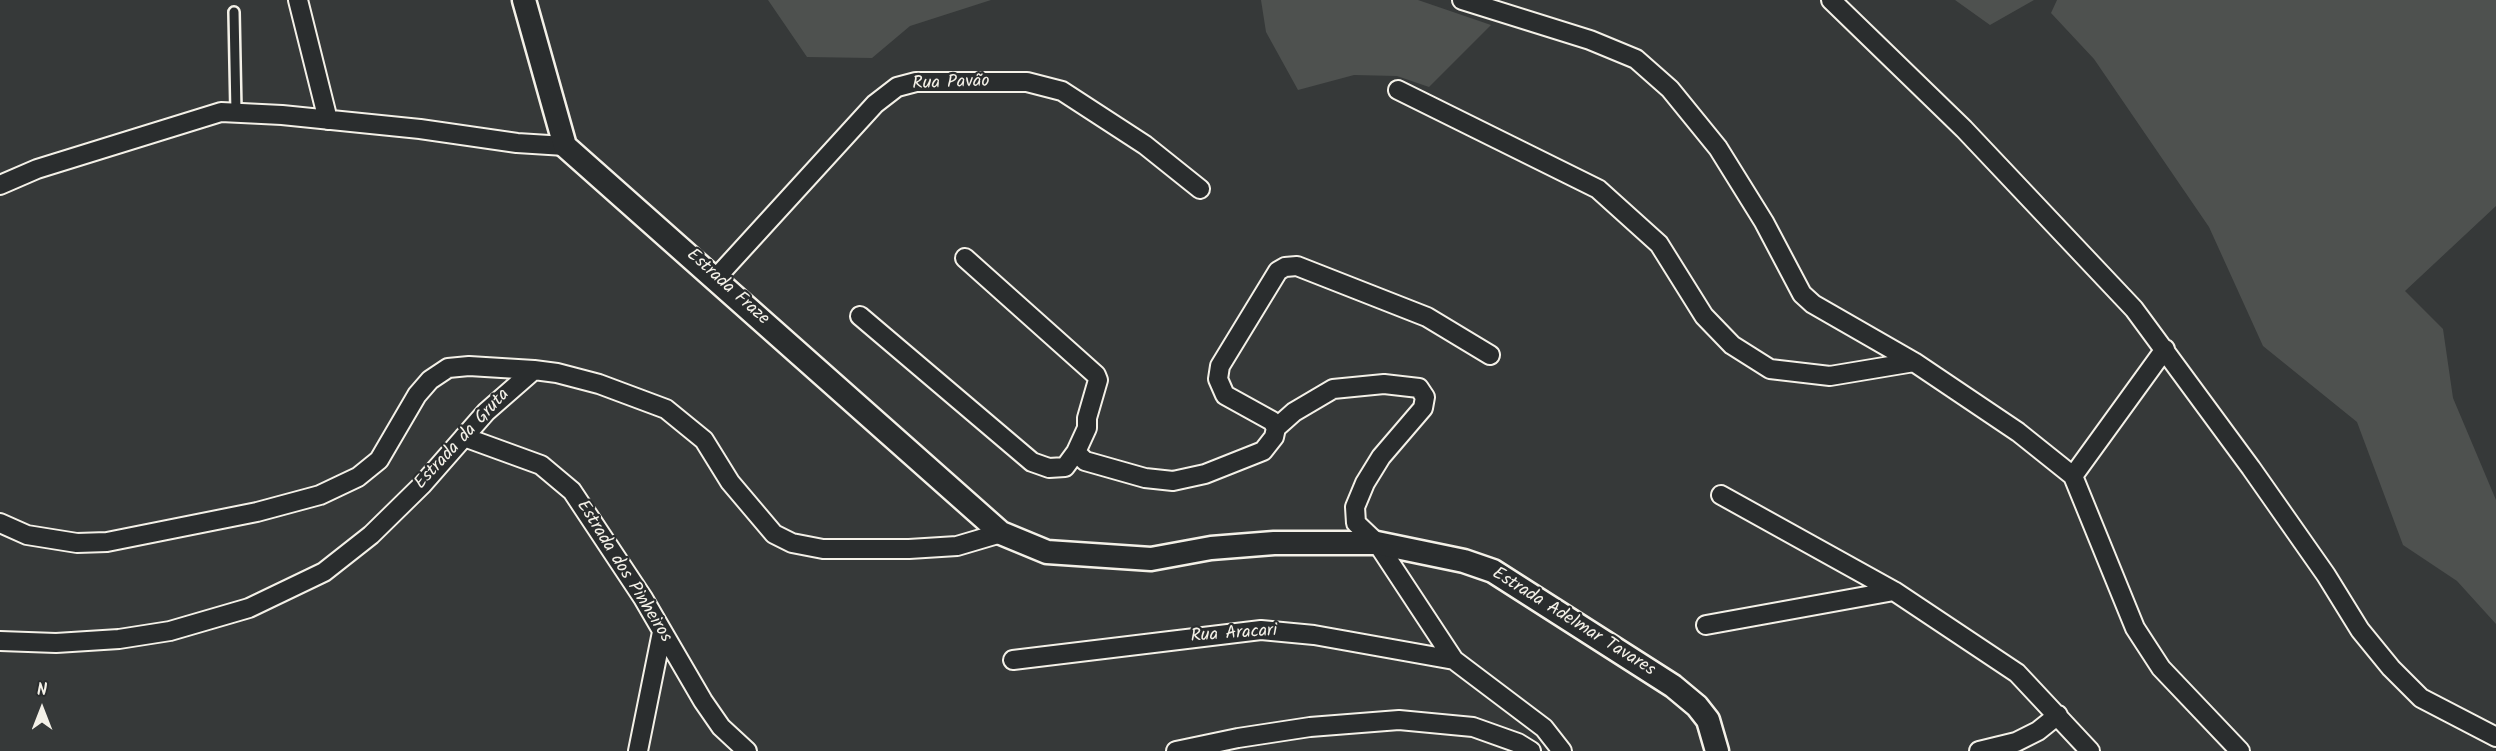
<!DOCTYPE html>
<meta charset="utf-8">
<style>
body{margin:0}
#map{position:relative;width:2496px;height:751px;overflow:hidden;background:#363939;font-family:Kalam,sans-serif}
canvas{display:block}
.north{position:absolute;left:12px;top:679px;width:60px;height:60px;-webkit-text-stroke:4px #2a2d2e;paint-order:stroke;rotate:0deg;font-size:16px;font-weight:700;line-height:24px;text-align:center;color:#f4f1e8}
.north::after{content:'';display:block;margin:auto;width:21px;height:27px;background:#f4f1e8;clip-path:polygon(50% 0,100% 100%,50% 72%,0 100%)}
</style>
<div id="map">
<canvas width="2496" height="751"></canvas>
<div class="north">N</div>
</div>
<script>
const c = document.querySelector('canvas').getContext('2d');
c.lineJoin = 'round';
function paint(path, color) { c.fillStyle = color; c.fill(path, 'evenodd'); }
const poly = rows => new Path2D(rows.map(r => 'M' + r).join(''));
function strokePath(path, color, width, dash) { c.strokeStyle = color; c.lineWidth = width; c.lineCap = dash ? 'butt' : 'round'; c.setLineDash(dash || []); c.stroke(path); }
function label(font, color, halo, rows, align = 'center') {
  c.font = font + ' Kalam,sans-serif'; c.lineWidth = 4.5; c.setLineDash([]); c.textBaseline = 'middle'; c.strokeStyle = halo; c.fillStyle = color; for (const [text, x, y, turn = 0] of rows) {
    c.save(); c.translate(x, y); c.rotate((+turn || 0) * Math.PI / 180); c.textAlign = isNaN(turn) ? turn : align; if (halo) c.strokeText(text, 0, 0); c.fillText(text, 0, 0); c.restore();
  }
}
const green = poly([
 [768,0,991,0,910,26,872,58,807,57],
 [1261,0,1418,0,1491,25,1429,87,1397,76,1354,75,1298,90,1266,32],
 [1955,0,2034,0,1990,25],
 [2057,0,2496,0,2496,206,2405,291,2443,329,2453,398,2496,500,2496,624,2457,581,2403,545,2357,422,2263,346,2209,227,2094,59,2051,13]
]);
const service = poly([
 [234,12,236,112]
]);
const minor = poly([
 [298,0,328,120],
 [1462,0,1590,40,1636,59,1670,89,1718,148,1764,222,1802,294,1813,304,1914,362,2018,432,2073,476,2135,628,2161,668,2240,751],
 [1831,0,1964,129,2134,309,2251,468,2326,575,2360,630,2391,668,2421,698,2496,737],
 [1398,90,1598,189,1659,244,1704,316,1732,345,1770,369,1830,376,1914,362],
 [0,185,37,169,221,112,282,115,420,129,517,143,565,146],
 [965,258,1096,375,1098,380,1087,418,1087,428,1076,452],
 [716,278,875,104,897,87,916,82,1027,82,1062,91,1145,145,1200,189],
 [860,316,1032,462,1049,468,1065,467,1076,452,1085,461,1145,478,1173,481,1205,474,1263,451,1274,437,1276,428,1272,421,1225,395,1218,379,1220,366,1278,271,1285,267,1297,266,1427,317,1490,355],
 [1276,428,1294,412,1333,389,1384,384,1419,388,1425,397,1423,408,1381,457,1365,483,1355,507,1356,523,1377,543,1454,660,1544,728,1562,751],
 [464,437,541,465,572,491,643,598,703,701,721,727,747,751],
 [2073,476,2165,349],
 [1721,495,1894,591,2017,673,2090,751],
 [0,523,27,535,77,543,107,542,257,512,320,495,358,477,379,460,417,395,430,380,448,368,469,366,534,370],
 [1706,625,1894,591],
 [0,641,56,643,119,639,170,631,249,608,324,572,371,535,422,485,486,412,534,370,557,373,599,384,666,409,704,440,730,482,774,534,792,543,823,549,909,549,957,546,1001,533],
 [1013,660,1261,630,1314,635,1454,660],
 [638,751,662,632],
 [1176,751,1238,738,1310,727,1399,720,1473,727,1518,743,1531,751],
 [1979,751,2016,742,2038,731,2058,715]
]);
const tertiary = poly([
 [524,0,565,146,1001,533,1047,552,1151,559,1211,548,1274,543,1377,543,1464,561,1493,571,1673,686,1697,706,1708,720,1717,751]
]);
const streetNames = [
 ["Rua Pavão",951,84,-2],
 ["Estrada Fraze",727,288,42],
 ["Estrada da Gruta",463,440,-47],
 ["Estrada dos Pinheiros",623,572,58],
 ["Estrada Adelmar Tavares",1573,623,32],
 ["Rua Aracari",1234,635,-4]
];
paint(green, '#4e514f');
strokePath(service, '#f4f1e8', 14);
strokePath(minor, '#f4f1e8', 22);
strokePath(tertiary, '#f4f1e8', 27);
strokePath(service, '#2a2d2e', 9);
strokePath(minor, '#2a2d2e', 18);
strokePath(tertiary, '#2a2d2e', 22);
label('18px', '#f4f1e8', '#2a2d2e', streetNames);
</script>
